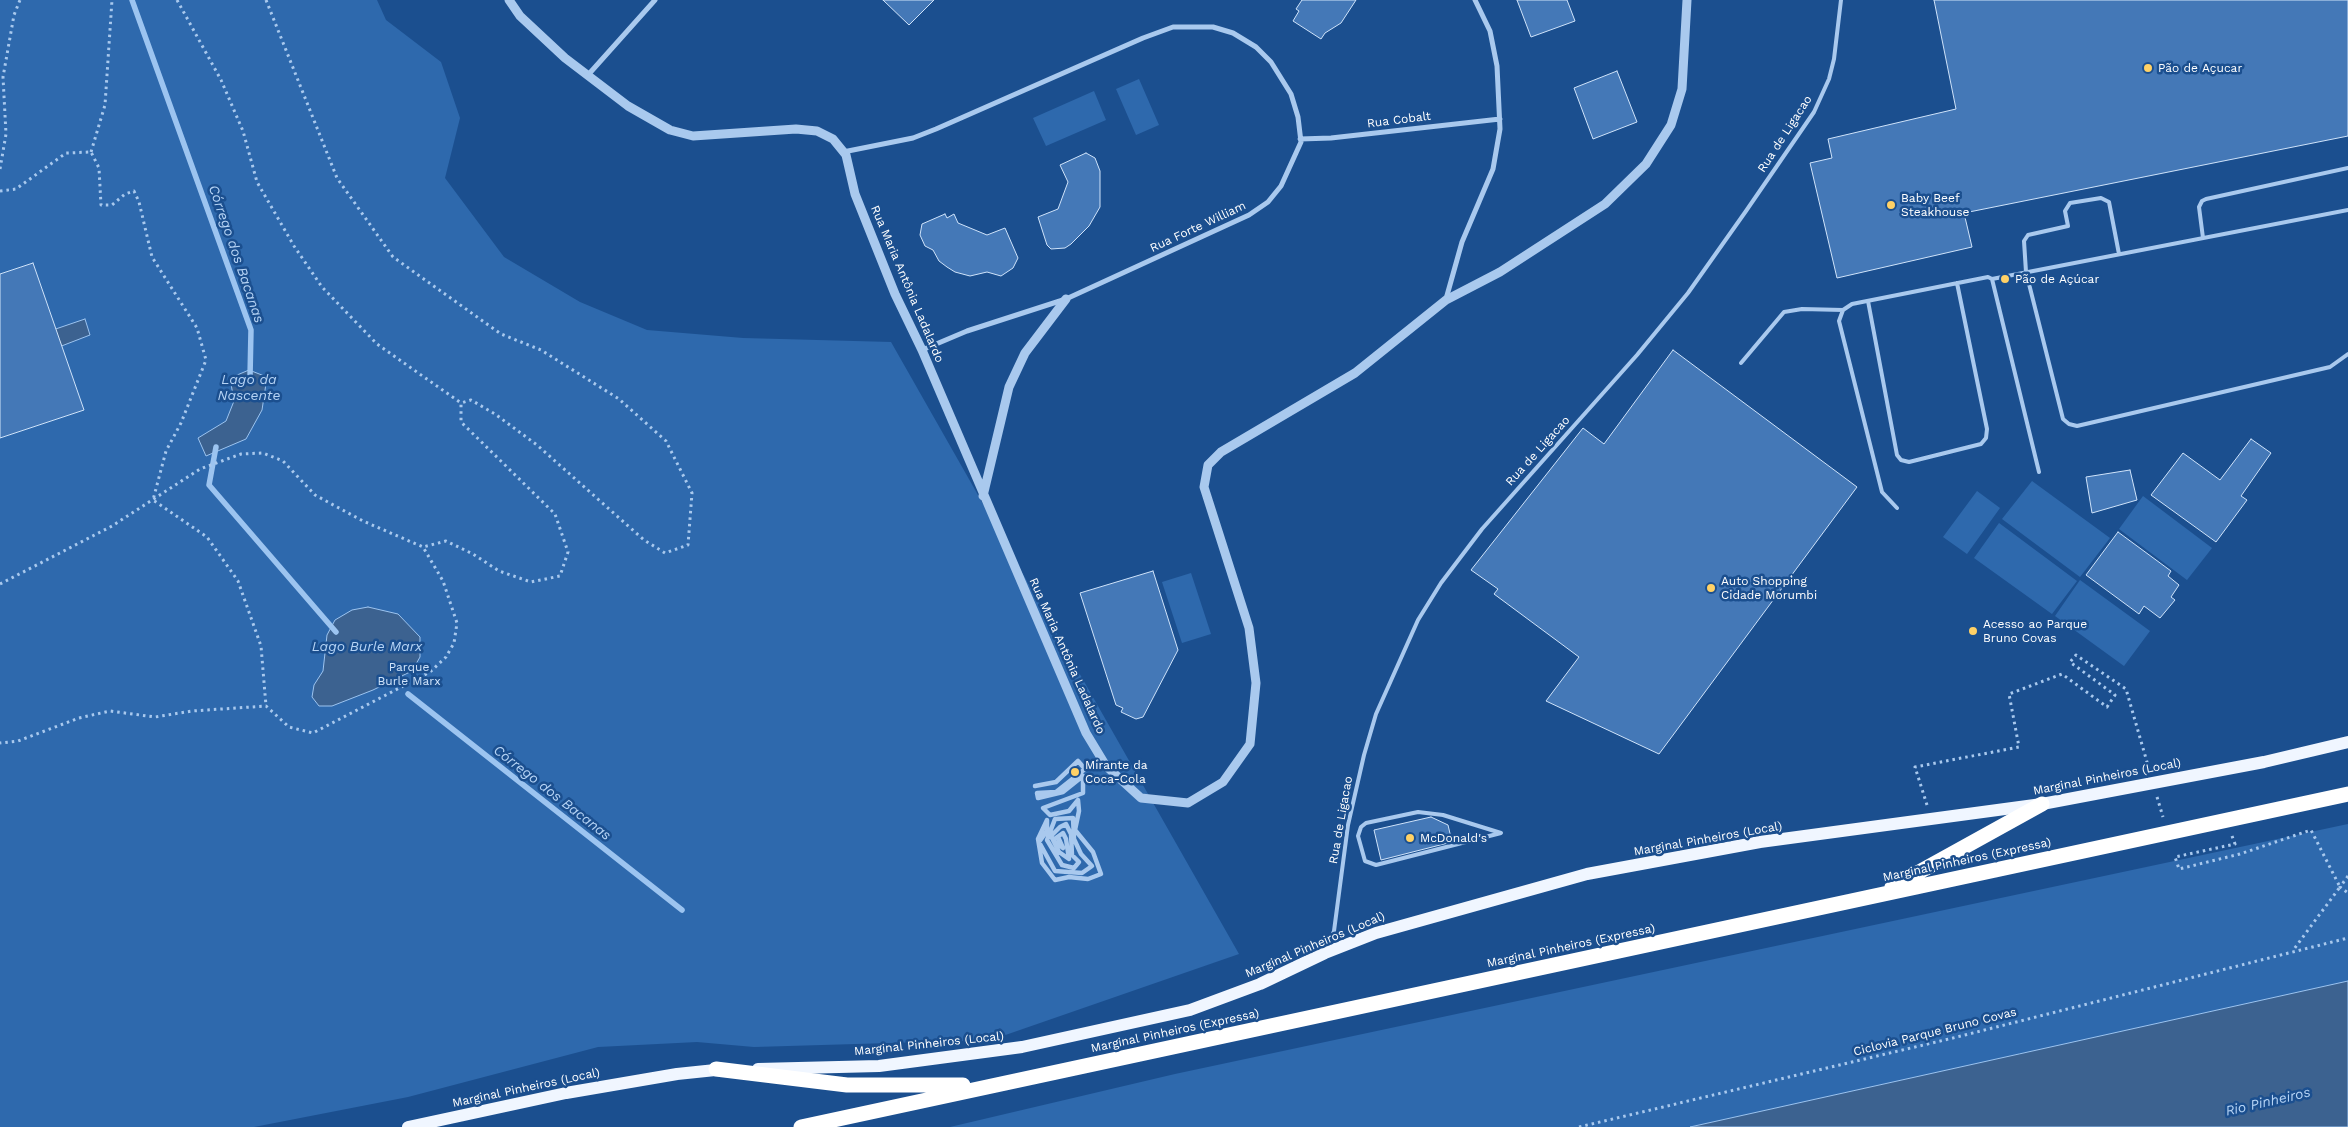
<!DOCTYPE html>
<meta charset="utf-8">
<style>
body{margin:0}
canvas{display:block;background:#1b4f8f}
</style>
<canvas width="2348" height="1127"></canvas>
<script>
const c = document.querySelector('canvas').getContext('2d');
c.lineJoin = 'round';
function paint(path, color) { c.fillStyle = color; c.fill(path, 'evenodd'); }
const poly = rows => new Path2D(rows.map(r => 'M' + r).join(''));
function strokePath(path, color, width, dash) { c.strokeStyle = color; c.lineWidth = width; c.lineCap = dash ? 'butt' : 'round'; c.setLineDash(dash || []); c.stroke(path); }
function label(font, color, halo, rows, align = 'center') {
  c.font = font + ' "Work Sans",sans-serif'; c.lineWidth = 5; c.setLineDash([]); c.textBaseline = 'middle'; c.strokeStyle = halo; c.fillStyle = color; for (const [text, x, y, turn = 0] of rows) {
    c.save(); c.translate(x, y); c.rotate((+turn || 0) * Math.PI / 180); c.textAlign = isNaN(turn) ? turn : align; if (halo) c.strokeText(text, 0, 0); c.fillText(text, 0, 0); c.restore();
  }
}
const green = poly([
 [0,0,377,0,386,20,441,62,460,118,445,178,504,257,580,302,647,330,743,338,891,342,1239,954,991,1040,754,1047,697,1042,598,1047,408,1097,254,1127,0,1127],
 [1139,79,1159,125,1136,135,1116,89],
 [1094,91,1106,120,1046,146,1033,118],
 [2032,481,2110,538,2080,577,2002,519],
 [1977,491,2000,508,1967,554,1943,537],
 [2143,496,2212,548,2187,580,2119,529],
 [1999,523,2077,581,2052,614,1974,558],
 [1191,573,1211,634,1182,643,1162,582],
 [2080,580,2150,631,2124,666,2055,616],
 [2348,824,2348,981,1690,1127,950,1127,1175,1074]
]);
const water = poly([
 [85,319,90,335,46,352,41,334,85,319],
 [249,370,267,377,262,410,246,439,206,456,198,438,226,421,234,401,230,378,249,370],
 [368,607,398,614,420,637,420,657,412,671,373,690,332,706,319,706,312,697,314,685,323,671,327,635,335,620,352,610,368,607],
 [2348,981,2348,1127,1690,1127,2348,981]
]);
const stream = poly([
 [132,0,251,330,250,377],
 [216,447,209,485,336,632],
 [408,694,682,910]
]);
const building = poly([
 [883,0,934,0,909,25,883,0],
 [1302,0,1356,0,1341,23,1325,33,1321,39,1293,21,1299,11,1296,9,1302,0],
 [1517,0,1567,0,1575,21,1531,37,1517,0],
 [1934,0,2348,0,2348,136,1964,213,1972,247,1837,278,1810,163,1832,158,1828,139,1956,109,1934,0],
 [1617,71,1637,122,1593,139,1574,88,1617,71],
 [1086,153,1095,158,1100,171,1100,207,1089,226,1071,244,1065,248,1051,249,1047,245,1038,217,1058,209,1068,182,1060,165,1086,153],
 [945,214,947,218,954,214,958,223,987,235,1005,228,1018,258,1013,268,1001,276,987,272,970,276,955,272,947,267,939,261,933,250,925,246,920,235,922,224,945,214],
 [33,263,84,410,0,438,0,274,33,263],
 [1673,350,1857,487,1659,754,1546,701,1579,657,1494,594,1498,589,1471,570,1583,428,1604,444,1673,350],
 [2251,439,2271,453,2241,496,2247,500,2216,542,2151,495,2183,453,2220,480,2251,439],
 [2130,470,2137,500,2092,513,2086,477,2130,470],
 [2118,532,2171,571,2168,576,2179,585,2171,597,2175,600,2160,618,2144,606,2139,614,2086,575,2118,532],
 [1153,571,1178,650,1143,717,1136,719,1121,712,1123,708,1116,705,1080,593,1153,571],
 [1431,817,1448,825,1452,842,1381,860,1374,830,1431,817]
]);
const path = poly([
 [177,0,221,80,243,131,257,182,294,246,322,287,377,344,461,403],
 [266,0,337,178,393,257,501,334,541,350,619,399,666,441,692,493,688,545,665,553,644,540,537,445,495,414,471,400,461,403,461,422,555,514,568,552,560,576,531,582,499,571,473,554,446,541,423,547],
 [91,152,105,105,112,0],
 [0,169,6,134,3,77,14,15,20,0],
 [0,191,16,189,66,153,91,152,99,168,101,205,112,205,125,194,134,191,139,202,152,257,197,328,206,360,181,423,166,451,153,500,207,537,238,581,261,646,266,706],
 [0,584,112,526,200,469,241,454,263,453,283,461,315,495,363,521,423,547,443,581,457,623,454,643,446,657,430,672,313,733,289,727,266,706,192,711,155,717,110,711,79,718,18,741,0,743],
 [2157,797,2163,817],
 [1927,805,1915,767,2019,747,2009,694,2062,674,2107,707,2115,695,2070,662,2076,655,2126,689,2149,769],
 [2232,836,2235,844,2175,857,2179,869,2240,854,2311,830,2340,887,2294,949],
 [2348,876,2340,887,2348,893],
 [1579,1127,1957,1037,2348,938]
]);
const service = poly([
 [2203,238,2199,207,2202,201,2206,199,2348,168],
 [2119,254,2109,202,2101,198,2070,203,2065,211,2068,226,2028,235,2024,241,2026,272,2063,419,2069,424,2077,426,2330,367,2348,354],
 [1992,279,2348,210],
 [1868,301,1897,455,1901,460,1909,462,1981,444,1986,438,1987,429,1957,283],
 [1741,363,1784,312,1802,309,1843,310],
 [1897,508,1882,492,1839,321,1843,310,1852,304,1988,277,1992,279,2039,472],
 [1418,812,1443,815,1501,833,1376,865,1365,861,1358,836,1361,827,1366,823,1418,812],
 [1327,949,1334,931,1348,825,1364,755,1376,714,1418,620,1441,583,1482,529,1637,355,1688,293,1746,211,1814,112,1829,79,1834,59,1841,0]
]);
const pedestrian = poly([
 [1035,786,1056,782,1078,761,1085,769,1056,792,1037,793,1038,798,1063,792,1083,776,1083,793,1043,808,1050,815,1069,811,1078,800,1079,811,1075,830,1093,852,1101,874,1088,879,1069,877,1055,880,1042,863,1038,839,1047,820,1047,831,1039,842,1055,871,1082,873,1092,866,1081,854,1074,839,1073,818,1055,819,1047,840,1062,865,1074,868,1079,862,1072,855,1071,834,1066,824,1060,827,1051,836,1059,852,1069,859,1066,839,1063,833,1053,840,1063,848,1058,837]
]);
const minor = poly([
 [588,75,655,0],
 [1300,139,1331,138,1500,119],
 [843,152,913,138,936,129,1143,38,1173,27,1213,27,1233,33,1256,47,1271,62,1291,94,1298,117,1301,142,1281,186,1268,202,1249,215,1066,299,967,331,922,350],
 [1446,299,1462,242,1493,169,1500,129,1497,66,1490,31,1475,0]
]);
const tertiary = poly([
 [509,0,520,16,565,58,628,106,670,130,693,136,796,129,817,131,833,139,846,155,855,194,895,294,922,350,1086,733,1106,766,1141,798,1188,803,1223,782,1250,744,1256,683,1249,628,1204,487,1208,465,1221,452,1355,373,1446,300,1500,272,1605,204,1646,164,1671,125,1682,89,1687,0],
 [983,496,1009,387,1025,353,1066,299]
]);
const primary = poly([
 [758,1069,879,1066,1022,1047,1190,1010,1260,984,1325,953,1376,933,1587,874,1760,842,2042,804,2264,762,2348,742],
 [408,1127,566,1093,677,1074,725,1069]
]);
const motorway = poly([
 [1892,887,2042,804],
 [716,1069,847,1085,963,1085],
 [801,1127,2348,794]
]);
const markers = [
 [2148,68,5,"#ffd166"],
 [1891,205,5,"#ffd166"],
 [2005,279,5,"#ffd166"],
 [1711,588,5,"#ffd166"],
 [1973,631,5,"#ffd166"],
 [1075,772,5,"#ffd166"],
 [1410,838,5,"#ffd166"]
];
const poiNames = [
 ["Pão de Açucar",2158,68],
 ["Baby Beef",1901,198],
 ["Steakhouse",1901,212],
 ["Pão de Açúcar",2015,279],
 ["Auto Shopping",1721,581],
 ["Cidade Morumbi",1721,595],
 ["Acesso ao Parque",1983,624],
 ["Bruno Covas",1983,638],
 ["Mirante da",1085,765],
 ["Coca-Cola",1085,779],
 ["McDonald's",1420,838]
];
const streetNames = [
 ["Rua Cobalt",1399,120,-7],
 ["Rua de Ligacao",1785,134,-57],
 ["Rua Forte William",1198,227,-25],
 ["Rua Maria Antônia Ladalardo",907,284,67],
 ["Rua de Ligacao",1538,451,-48],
 ["Rua Maria Antônia Ladalardo",1067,656,66],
 ["Marginal Pinheiros (Local)",2107,777,-11],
 ["Rua de Ligacao",1341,820,-80],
 ["Marginal Pinheiros (Local)",1708,839,-10],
 ["Marginal Pinheiros (Expressa)",1967,860,-12],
 ["Marginal Pinheiros (Local)",1315,945,-23],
 ["Marginal Pinheiros (Expressa)",1571,946,-12],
 ["Marginal Pinheiros (Expressa)",1175,1031,-12],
 ["Ciclovia Parque Bruno Covas",1935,1032,-14],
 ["Marginal Pinheiros (Local)",929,1044,-6],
 ["Marginal Pinheiros (Local)",526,1088,-12]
];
const parkNames = [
 ["Parque",409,667],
 ["Burle Marx",409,681]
];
const waterNames = [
 ["Córrego dos Bacanas",236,254,71],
 ["Lago da",249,380],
 ["Nascente",249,396],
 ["Lago Burle Marx",367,647],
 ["Córrego dos Bacanas",552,793,38],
 ["Rio Pinheiros",2268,1102,-13]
];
paint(green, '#2e69ad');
paint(water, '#3c6290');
strokePath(water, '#9cc4f0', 1);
strokePath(stream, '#9cc4f0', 5.5);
paint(building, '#4478b7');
strokePath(building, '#cfe3fa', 1);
strokePath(path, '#a9c9ee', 3, [2.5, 4]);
strokePath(service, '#a9c9ee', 4);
strokePath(pedestrian, '#a9c9ee', 4.5);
strokePath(minor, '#a9c9ee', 5);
strokePath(tertiary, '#a9c9ee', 9);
strokePath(primary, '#f0f6ff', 12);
strokePath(motorway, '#fff', 15);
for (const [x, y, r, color] of markers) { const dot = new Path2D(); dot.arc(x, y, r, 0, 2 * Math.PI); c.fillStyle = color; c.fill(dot); strokePath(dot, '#1b4f8f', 2); }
label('12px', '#fff', '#1b4f8f', poiNames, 'left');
label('12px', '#fff', '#1b4f8f', streetNames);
label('12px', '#cfe3fa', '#1b4f8f', parkNames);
label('italic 14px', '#b5d3f5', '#1b4f8f', waterNames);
</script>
